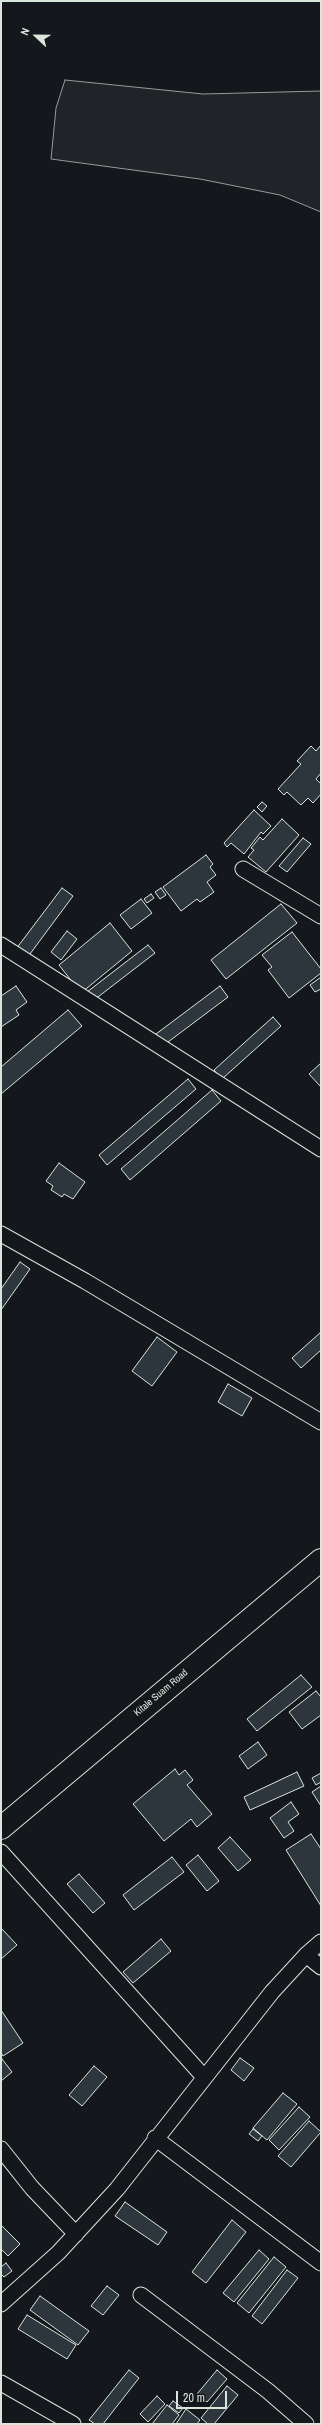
<!DOCTYPE html>
<style>
body{margin:0}
#map{position:relative;width:322px;height:2425px;overflow:hidden;background:#14181c;font-family:"Archivo Narrow",sans-serif}
canvas{display:block}
.frame{position:absolute;inset:0;border:2px solid #d8e6dc;pointer-events:none}
.north{position:absolute;left:16px;top:16px;width:40px;height:40px;-webkit-text-stroke:3px #14181c;paint-order:stroke;rotate:292deg;font-size:11px;font-weight:700;line-height:16px;text-align:center;color:#d8e6dc}
.north::after{content:'';display:block;margin:auto;width:14px;height:18px;background:#d8e6dc;clip-path:polygon(50% 0,100% 100%,50% 72%,0 100%)}
.scale{position:absolute;left:176px;top:2391px;width:51px;height:18px;box-sizing:border-box;border:2px solid #d8e6dc;border-top:0;padding-left:5px;font-size:12px;line-height:14px;white-space:nowrap;color:#d8e6dc;-webkit-text-stroke:3px #14181c;paint-order:stroke}
</style>
<div id="map">
<canvas width="322" height="2425"></canvas>
<div class="frame"></div>
<div class="north">N</div>
<div class="scale">20 m</div>
</div>
<script>
const c = document.querySelector('canvas').getContext('2d');
c.lineJoin = 'round';
function paint(path, color) { c.fillStyle = color; c.fill(path, 'evenodd'); }
const poly = rows => new Path2D(rows.map(r => 'M' + r).join(''));
function strokePath(path, color, width, dash) { c.strokeStyle = color; c.lineWidth = width; c.lineCap = dash ? 'butt' : 'round'; c.setLineDash(dash || []); c.stroke(path); }
function label(font, color, halo, rows, align = 'center') {
  c.font = font + ' "Archivo Narrow",sans-serif'; c.lineWidth = 3; c.setLineDash([]); c.textBaseline = 'middle'; c.strokeStyle = halo; c.fillStyle = color; for (const [text, x, y, turn = 0] of rows) {
    c.save(); c.translate(x, y); c.rotate((+turn || 0) * Math.PI / 180); c.textAlign = isNaN(turn) ? turn : align; if (halo) c.strokeText(text, 0, 0); c.fillText(text, 0, 0); c.restore();
  }
}
const green = poly([
 [65,80,203,94,321,91,321,212,280,195,200,179,51,159,56,108,65,80]
]);
const building = poly([
 [321,745,321,773,316,779,321,784,321,794,313,803,308,798,301,805,287,792,284,795,278,789,301,764,297,761,311,746,316,751,321,745],
 [262,802,267,806,262,812,257,807,262,802],
 [254,810,271,826,263,834,261,832,244,854,231,843,227,847,224,843,254,810],
 [282,819,299,835,266,872,248,857,254,850,251,848,260,837,263,840,282,819],
 [303,838,311,844,287,872,279,866,303,838],
 [206,855,213,864,210,867,216,875,207,882,214,892,200,902,197,899,181,911,163,887,206,855],
 [62,888,73,896,27,958,16,949,62,888],
 [161,888,166,895,160,899,155,892,161,888],
 [151,894,154,898,147,903,144,899,151,894],
 [141,899,152,913,131,929,120,915,141,899],
 [281,904,297,923,226,979,211,960,281,904],
 [110,923,132,951,81,993,59,965,110,923],
 [67,931,77,939,61,960,51,952,67,931],
 [292,932,321,969,321,973,289,998,268,970,272,967,262,955,292,932],
 [148,945,155,953,94,1000,87,992,148,945],
 [321,977,321,989,315,992,310,985,321,977],
 [16,986,27,1002,16,1010,19,1015,1,1027,1,996,16,986],
 [220,986,228,997,164,1045,156,1034,220,986],
 [68,1010,82,1026,1,1094,1,1067,68,1010],
 [273,1017,281,1026,222,1079,214,1070,273,1017],
 [321,1063,321,1087,309,1074,321,1063],
 [188,1079,196,1089,107,1165,99,1155,188,1079],
 [212,1090,221,1101,130,1180,121,1169,212,1090],
 [59,1163,85,1182,73,1199,64,1194,62,1197,51,1190,53,1186,46,1181,59,1163],
 [20,1262,30,1269,1,1310,1,1289,20,1262],
 [321,1332,321,1350,301,1368,292,1358,321,1332],
 [157,1337,177,1352,152,1386,132,1371,157,1337],
 [228,1384,252,1398,242,1416,218,1402,228,1384],
 [301,1675,312,1687,257,1731,247,1719,301,1675],
 [316,1691,321,1697,321,1715,302,1729,289,1712,316,1691],
 [258,1742,267,1755,248,1769,239,1756,258,1742],
 [175,1769,179,1775,185,1770,193,1780,187,1785,212,1814,197,1827,191,1819,164,1841,133,1804,175,1769],
 [297,1772,304,1786,250,1810,244,1797,297,1772],
 [321,1773,321,1782,316,1785,312,1778,321,1773],
 [321,1786,321,1806,312,1792,321,1786],
 [291,1802,299,1814,288,1822,294,1831,284,1838,270,1818,291,1802],
 [311,1834,321,1849,321,1906,286,1850,311,1834],
 [230,1837,251,1860,238,1871,218,1848,230,1837],
 [198,1855,219,1881,207,1891,186,1865,198,1855],
 [172,1857,184,1872,134,1910,123,1895,172,1857],
 [79,1874,105,1903,93,1913,67,1884,79,1874],
 [1,1928,17,1945,1,1959,1,1928],
 [161,1939,171,1951,133,1983,123,1972,161,1939],
 [1,2010,23,2043,3,2056,1,2053,1,2010],
 [240,2058,254,2068,244,2081,231,2070,240,2058],
 [2,2059,12,2072,1,2081,1,2061,2,2059],
 [94,2066,107,2077,82,2106,69,2095,94,2066],
 [283,2093,297,2104,267,2140,253,2128,283,2093],
 [299,2107,310,2117,279,2150,269,2140,299,2107],
 [309,2121,321,2132,291,2167,278,2156,309,2121],
 [253,2129,262,2136,258,2141,249,2134,253,2129],
 [125,2202,167,2232,158,2245,115,2216,125,2202],
 [232,2220,246,2232,206,2283,192,2272,232,2220],
 [1,2225,20,2244,8,2256,1,2249,1,2225],
 [259,2250,269,2259,234,2302,223,2293,259,2250],
 [274,2257,286,2267,249,2313,237,2303,274,2257],
 [6,2263,12,2271,4,2277,1,2274,1,2267,6,2263],
 [287,2270,298,2278,262,2324,252,2316,287,2270],
 [107,2286,119,2295,103,2315,91,2306,107,2286],
 [40,2296,89,2331,78,2345,30,2310,40,2296],
 [27,2315,76,2345,67,2359,18,2329,27,2315],
 [129,2370,139,2378,103,2424,95,2424,89,2420,129,2370],
 [217,2370,227,2379,207,2402,197,2394,217,2370],
 [227,2386,238,2395,214,2424,208,2424,201,2418,227,2386],
 [157,2396,165,2404,148,2422,140,2414,157,2396],
 [173,2401,183,2408,179,2413,169,2406,173,2401],
 [167,2405,179,2415,172,2424,152,2424,167,2405],
 [186,2409,200,2420,197,2424,176,2424,186,2409]
]);
const street = poly([
 [243,869,321,916],
 [1,945,321,1149],
 [1,1234,85,1281,321,1422],
 [1,1852,204,2077],
 [306,1955,321,1967],
 [155,2138,321,2263],
 [1,2149,32,2188,76,2234],
 [141,2295,268,2391,306,2424],
 [1,2304,58,2253,117,2189,272,1992,306,1955,321,1942],
 [1,2383,73,2424]
]);
const highway = poly([
 [1,1828,321,1560]
]);
const streetNames = [
 ["Kitale Suam Road",161,1693,-40]
];
paint(green, '#202428');
strokePath(green, '#939e99', 1);
paint(building, '#2c363c');
strokePath(building, '#d8e6dc', 1);
strokePath(street, '#d8e6dc', 17);
strokePath(highway, '#d8e6dc', 24);
strokePath(street, '#14181c', 15);
strokePath(highway, '#14181c', 22);
label('10px', '#d8e6dc', '#14181c', streetNames);
</script>
